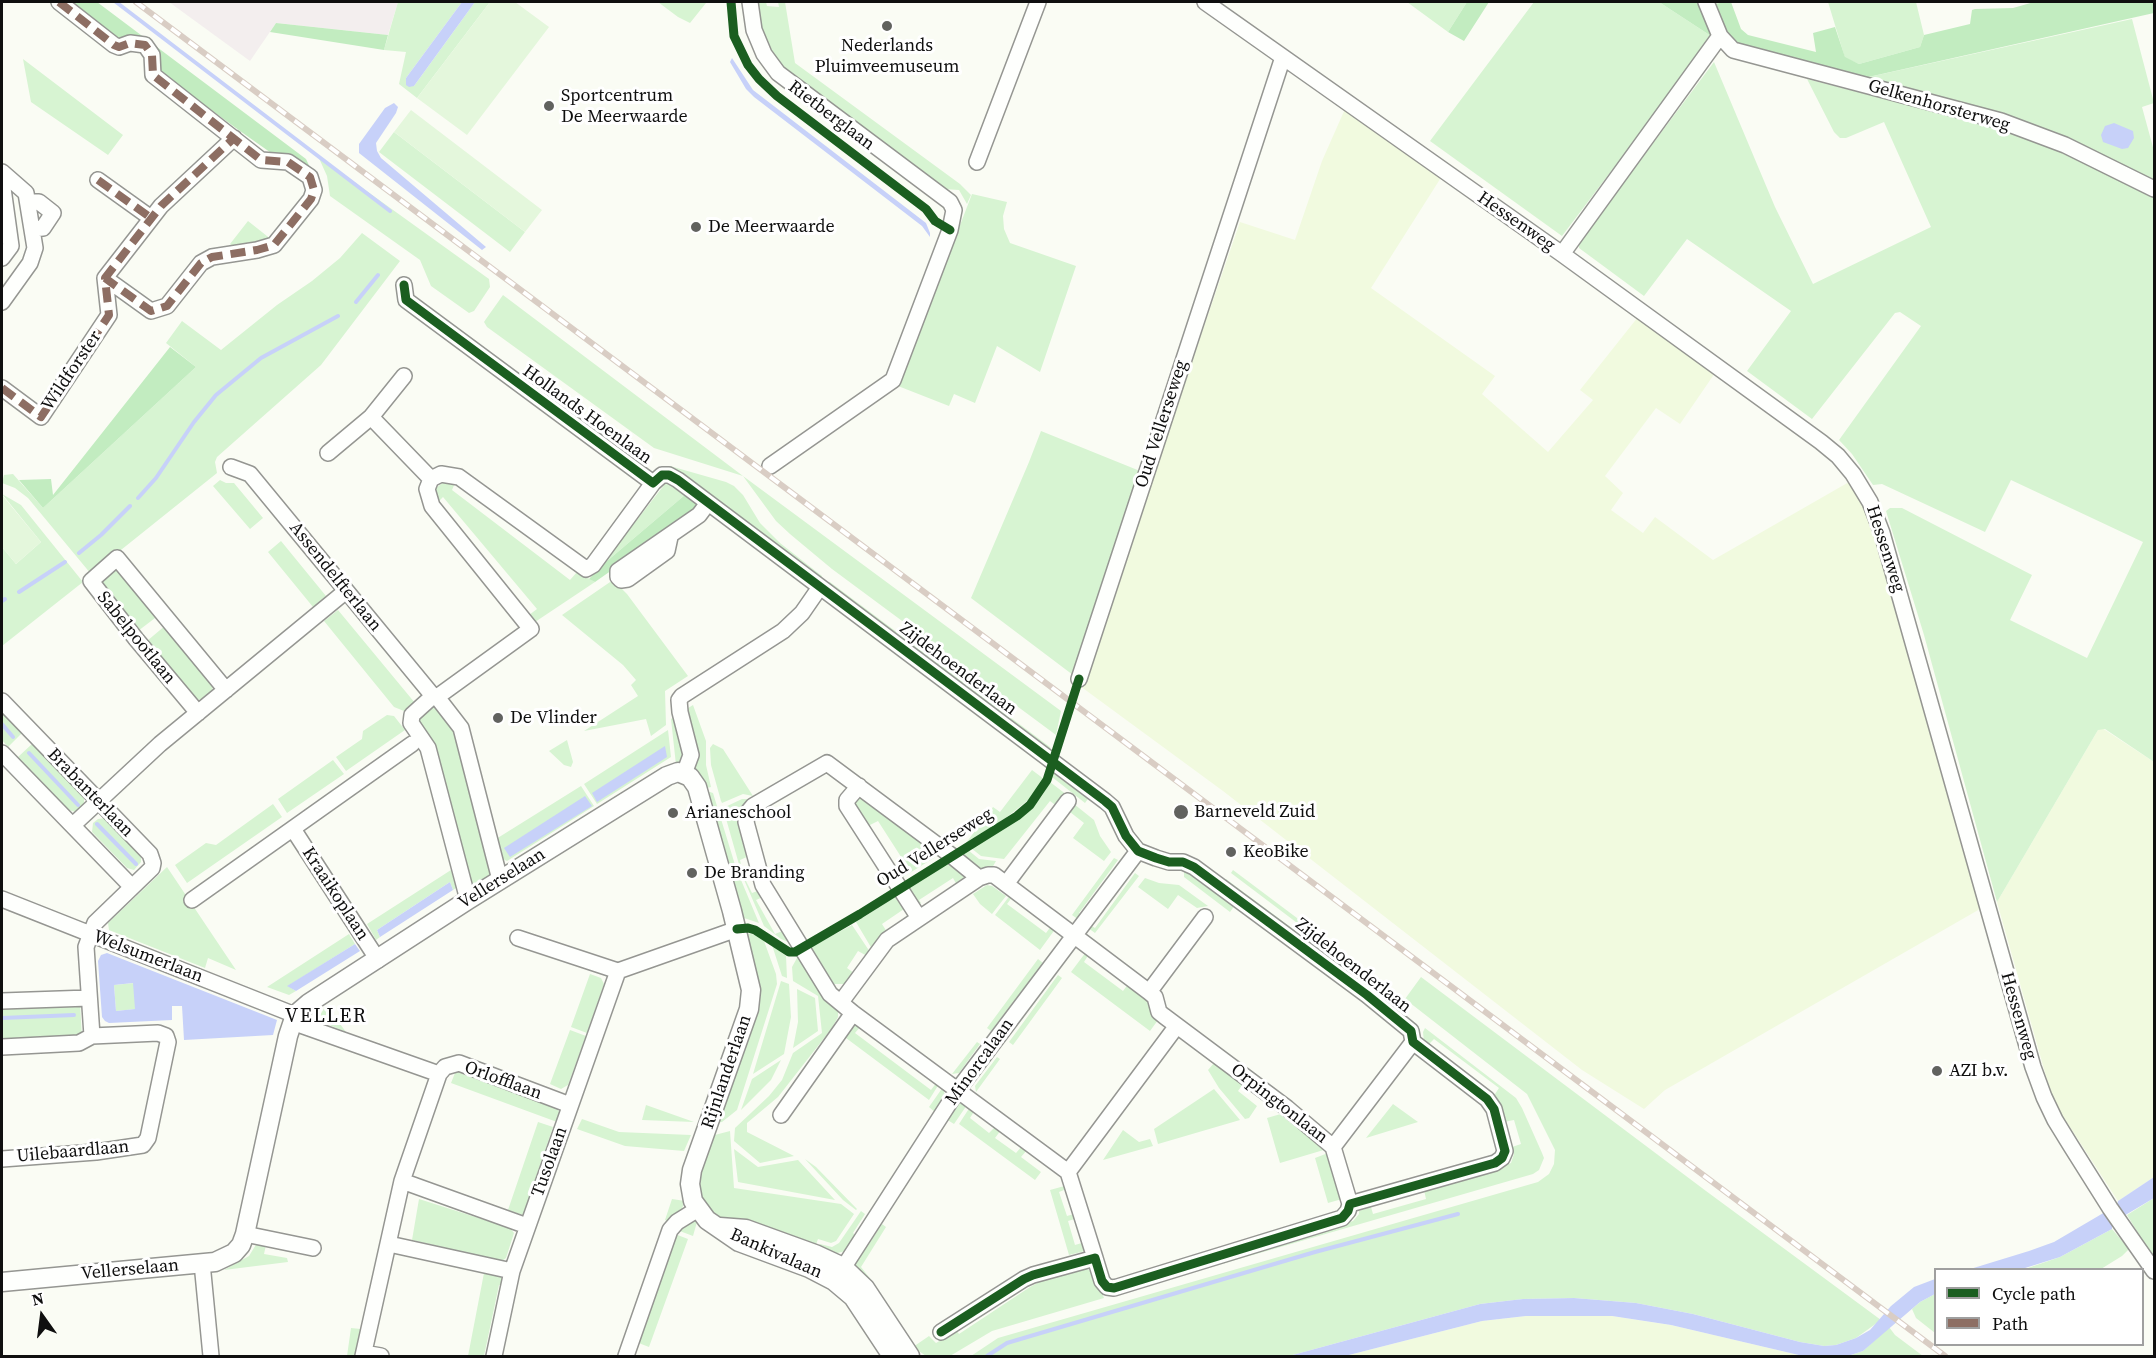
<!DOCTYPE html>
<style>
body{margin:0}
#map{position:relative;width:2156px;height:1358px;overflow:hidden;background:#fafcf4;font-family:"Source Serif 4",serif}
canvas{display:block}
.frame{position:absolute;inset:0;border:3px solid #0f0f0f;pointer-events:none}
.legend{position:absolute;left:1934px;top:1268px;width:210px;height:78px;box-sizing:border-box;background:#fff;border:2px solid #9f9f9f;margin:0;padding:8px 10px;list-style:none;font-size:18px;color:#0f0f0f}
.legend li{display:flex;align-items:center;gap:12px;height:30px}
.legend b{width:30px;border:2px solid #9f9f9f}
.north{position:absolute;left:12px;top:1286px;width:60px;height:60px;-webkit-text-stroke:4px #fff;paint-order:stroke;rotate:346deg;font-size:16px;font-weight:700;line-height:24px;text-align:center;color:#0f0f0f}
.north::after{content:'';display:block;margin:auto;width:21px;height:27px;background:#0f0f0f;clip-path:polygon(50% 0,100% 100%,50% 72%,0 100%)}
</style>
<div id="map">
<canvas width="2156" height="1358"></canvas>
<div class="frame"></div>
<ul class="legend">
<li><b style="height:8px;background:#1b5e20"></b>Cycle path</li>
<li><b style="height:8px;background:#8d6e63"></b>Path</li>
</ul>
<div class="north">N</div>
</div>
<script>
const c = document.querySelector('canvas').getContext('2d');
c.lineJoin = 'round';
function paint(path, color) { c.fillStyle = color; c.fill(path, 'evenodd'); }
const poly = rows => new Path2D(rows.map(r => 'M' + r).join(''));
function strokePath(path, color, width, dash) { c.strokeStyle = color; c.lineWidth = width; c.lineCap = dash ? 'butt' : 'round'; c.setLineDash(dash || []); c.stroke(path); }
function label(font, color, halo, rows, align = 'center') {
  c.font = font + ' "Source Serif 4",serif'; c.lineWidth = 6; c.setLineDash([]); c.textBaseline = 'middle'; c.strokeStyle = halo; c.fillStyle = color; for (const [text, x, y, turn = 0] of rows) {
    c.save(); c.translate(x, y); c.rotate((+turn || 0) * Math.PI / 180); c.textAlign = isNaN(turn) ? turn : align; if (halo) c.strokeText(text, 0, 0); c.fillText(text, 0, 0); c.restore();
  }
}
const industrial = poly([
 [169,2,398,2,388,35,276,23,250,61]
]);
const farmland = poly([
 [1345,109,1442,176,1371,288,1495,376,1482,394,1548,452,1593,400,1580,390,1638,317,1715,373,1680,424,1656,408,1605,476,1623,493,1611,510,1643,533,1655,517,1713,560,1849,482,1859,496,1873,530,1980,909,1665,1090,1644,1109,1582,1070,1223,791,1080,686,1240,222,1295,240,1322,161],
 [2102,728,2154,762,2154,1177,2118,1201,2053,1101,1997,902,2098,730],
 [1526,1316,1612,1316,1644,1321,1671,1325,1803,1356,1345,1356,1482,1321]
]);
const green = poly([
 [398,2,462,2,406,78,414,86,475,2,490,2,417,98,399,84,406,52,384,50],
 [658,2,705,2,706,3,690,23,678,17],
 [758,2,766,2,767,6,779,7,778,2,785,2,795,63,960,184,971,195,967,204,959,190,944,189,792,76,779,62,770,47,761,28],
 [1407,2,1467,2,1448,32],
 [1534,2,1659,2,1711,36,1709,42,1562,236,1430,141],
 [1828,2,1916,2,1924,35,1920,47,1859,64,1845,58],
 [2132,19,2154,103,2142,107,2154,151,2154,181,2044,131,1855,80],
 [23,59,123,135,108,155,31,102],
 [1714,62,1775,207,1813,284,1931,227,1884,122,1846,138,1840,138,1834,132,1807,79,2006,130,2037,141,2154,197,2154,762,2105,729,2098,730,1997,902,1924,635,1886,511,1890,508,1902,508,2032,575,2010,620,2087,658,2143,542,2011,480,1985,532,1882,484,1873,485,1852,454,1839,440,1921,326,1900,312,1895,313,1812,419,1747,371,1791,311,1687,239,1644,296,1579,248,1579,242],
 [394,132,525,232,510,252,379,152],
 [318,156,489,279,490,287,474,311,469,313,431,286,420,260,330,196,327,176],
 [972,194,1007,202,1003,216,1004,229,1010,243,1076,266,1040,372,997,346,975,403,954,394,949,406,898,386],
 [248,221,272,240,237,250,230,244],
 [362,233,400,261,321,365,217,457,215,462,217,473,91,574,28,498,15,488,2,483,4,475,13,474,43,508,196,367,166,343,182,321,221,350,277,305,312,281,340,258],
 [503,295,743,476,1061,711,1056,735,832,569,790,534,776,521,743,476,654,448,487,327,484,322,486,319],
 [1041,431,1140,471,1073,675,971,598,1029,462],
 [670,466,726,482,734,486,743,495,760,523,780,543,822,576,821,580,668,468],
 [220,480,226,483,234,483,263,518,250,529,213,486],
 [445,481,455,483,452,490,570,580,577,572,595,582,535,622,529,615,537,609,443,497,438,502,435,494,436,488],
 [665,484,673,485,686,494,600,567],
 [2,494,21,505,83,582,2,646,2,547,16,564,41,542],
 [281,541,326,596,313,607,268,552],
 [117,568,159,615,138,631,100,586,103,576],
 [613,580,627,594,688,676,665,691,666,725,651,736,646,719,584,731,638,696,631,685,636,680,623,665,562,615],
 [830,582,1050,747,1052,752,827,584],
 [338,610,415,703,404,711,394,707,324,621],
 [166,625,213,685,212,692,203,699,197,700,147,641],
 [434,705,437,706,457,730,494,874,471,888,417,718],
 [693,705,706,741,706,765,711,787,703,789,695,771,685,710],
 [2,712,22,733,8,747,2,740],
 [387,715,394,716,405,730,346,771,336,757,362,739,363,731],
 [674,717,685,749,681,762,676,765,671,719],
 [668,730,671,757,597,804,584,784],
 [567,740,573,762,571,767,564,765,549,751],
 [32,744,84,797,84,804,75,812,69,810,18,757],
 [713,744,723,749,753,796,743,794,722,803,721,801,711,765,710,748],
 [333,760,344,774,287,813,278,799],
 [1054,769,1090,796,1085,803,1052,777],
 [1032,770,1044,779,1032,797,1007,817,966,843,993,807,1000,812],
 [1050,782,1067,795,1058,807,1050,801,1004,859,981,856,971,848,1028,812,1042,796],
 [581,786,594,806,507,861,501,858,496,839],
 [710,792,713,793,736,868,759,923,744,918,742,914,704,793],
 [862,797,937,856,900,879,894,870,905,863,878,821,866,827,853,802],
 [742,799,747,799,749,803,749,856,740,860,743,875,752,893,760,890,763,897,756,900,775,934,785,930,793,944,781,939,764,926,742,875,723,808],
 [273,804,282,817,187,883,175,865,206,843,216,845],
 [1074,804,1094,820,1100,836,1111,852,1104,861,1073,838,1084,823,1070,812],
 [105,818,141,856,141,862,134,870,127,868,92,832,93,823,98,819],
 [968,850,979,859,996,861,992,868,980,870,959,856],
 [1114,858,1118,860,1079,913,1082,916,1079,920,1072,915],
 [947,863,963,873,964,880,958,887,953,878,919,900,921,903,917,905,907,889],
 [167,867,236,970,208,958,205,968,109,930,108,923],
 [1184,869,1235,905,1230,912,1184,877],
 [451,870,456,888,453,890,450,882,377,930,380,937,376,940,367,924],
 [1233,870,1373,975,1370,978,1231,873],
 [1135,873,1139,876,1095,933,1088,928,1090,925,1095,928],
 [1145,878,1159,883,1179,885,1208,906,1197,908,1178,895,1168,909,1138,887],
 [1226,879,1367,984,1364,987,1224,882],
 [987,885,992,886,1006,896,992,914,980,904,973,894],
 [900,894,911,909,906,912,904,909,882,924,887,932,872,949,856,922],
 [1011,894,1013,896,1007,904,1046,933,1052,925,1056,928,1040,950,995,915],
 [852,925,870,952,867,956,858,951,847,968,854,973,845,984,834,984,811,947],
 [745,933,757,935,764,941,776,974,777,984,737,1110,722,1122,716,1123,739,1061],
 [349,934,355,944,288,986,296,991,289,995,267,987],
 [772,945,786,956,787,978,782,976],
 [1086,952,1089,954,1084,962,1123,991,1129,983,1149,999,1158,1020,1150,1031,1071,972],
 [797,958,801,959,838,1010,838,1017,832,1028,778,1097,747,1123,747,1132,794,1156,760,1163,734,1141,735,1128,769,1096,782,1080,793,1053,822,1033,818,996,793,981,792,967],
 [1038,959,1043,963,991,1031,987,1028],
 [590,974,601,978,604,984,587,1033,571,1027],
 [1058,975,1062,978,1013,1045,1009,1042],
 [1421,977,1706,1191,1881,1320,1856,1338,1836,1345,1824,1346,1800,1342,1693,1314,1636,1303,1574,1298,1523,1299,1480,1304,1289,1356,971,1356,998,1338,1538,1182,1549,1174,1554,1164,1555,1150,1527,1094,1405,999],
 [781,981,789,984,791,1017,784,1054,753,1074],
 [134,983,136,1009,116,1011,114,985],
 [797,989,815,998,818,1031,793,1048,798,1022],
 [80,1003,82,1037,2,1040,2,1008],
 [326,1005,346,1032,320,1021,319,1017],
 [853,1024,861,1026,855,1033,931,1090,937,1082,939,1084,929,1100,842,1035],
 [1425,1028,1516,1098,1522,1108,1542,1153,1544,1158,1539,1170,1533,1174,1118,1294,1113,1293,1353,1221,1359,1214,1359,1211,1371,1207,1373,1214,1426,1199,1424,1190,1511,1163,1514,1154,1512,1147,1521,1144,1514,1120,1504,1122,1493,1097,1499,1088,1434,1039,1427,1046,1424,1043,1423,1032],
 [570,1030,586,1036,568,1085,561,1089,550,1084],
 [977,1042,980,1044,959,1073,952,1074],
 [997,1057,1000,1059,976,1092,975,1086],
 [781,1060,771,1080,741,1110,752,1079],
 [1214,1063,1243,1084,1238,1091,1257,1106,1249,1118,1245,1119,1219,1088,1208,1070],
 [458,1071,555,1106,560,1113,557,1122,451,1083,455,1073],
 [943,1087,945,1096,936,1113,929,1107],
 [1214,1089,1240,1120,1158,1144,1154,1129],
 [963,1103,967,1105,954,1124,946,1119,956,1105],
 [1393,1104,1418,1122,1366,1138],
 [646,1105,694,1122,642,1120],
 [970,1107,975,1110,970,1118,989,1133,996,1126,1001,1130,995,1138,1016,1153,1022,1146,1027,1150,1021,1157,1041,1172,1035,1180,959,1124],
 [1284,1113,1327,1149,1280,1163,1267,1118],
 [582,1119,619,1132,691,1135,684,1151,625,1146,577,1129],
 [538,1122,553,1127,523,1215,508,1210],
 [1123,1130,1139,1142,1150,1139,1153,1146,1103,1160],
 [730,1131,734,1188,841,1204,854,1214,836,1241,831,1243,818,1239,815,1247,728,1222,717,1217,708,1208,701,1199,697,1179,711,1136],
 [734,1149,758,1167,798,1160,835,1200,738,1182],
 [1328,1153,1342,1199,1328,1203,1315,1158],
 [805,1159,816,1167,857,1209,856,1210,843,1200],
 [1068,1185,1069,1188,1059,1192,1067,1216,1077,1213,1078,1218,1068,1221,1075,1245,1085,1242,1085,1251,1069,1255,1050,1190],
 [2154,1198,2154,1259,2127,1215],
 [419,1199,510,1228,514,1233,506,1258,502,1261,412,1240],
 [672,1199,685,1201,681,1211,667,1221,665,1220],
 [861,1211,865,1214,853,1233,856,1236,846,1251,833,1254,819,1248,820,1244,832,1247,839,1243],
 [693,1221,697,1222,693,1236,677,1230,688,1222],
 [882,1224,886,1227,861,1267,872,1281,869,1283,858,1270,855,1263,866,1242,869,1244],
 [2112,1229,2129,1249,2122,1256,2101,1269,2022,1270,2060,1257],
 [675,1234,688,1239,649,1347,636,1342],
 [257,1243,266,1245,264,1254,287,1258,288,1262,224,1270,249,1256],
 [1082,1267,1093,1272,1104,1298,992,1331,950,1356,926,1356,913,1347,929,1336,936,1343,957,1331,959,1334,1030,1287,1045,1279],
 [487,1271,501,1274,504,1279,504,1285,499,1285,484,1356,468,1356,484,1273],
 [1935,1294,1935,1333,1916,1318,1912,1309,1920,1302],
 [1889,1327,1895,1335,1923,1356,1848,1356,1863,1351],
 [351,1328,361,1329,355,1356,347,1356]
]);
const forest = poly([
 [67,2,97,2,306,159,314,176,274,155,240,131,162,74,157,68,156,62,123,38,115,40],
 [1467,2,1489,2,1464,41,1448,32],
 [1659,2,1698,2,1711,36],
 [1726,2,1731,2,1741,29,1748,35,1816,52,1813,33,1835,27,1845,57,1859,64,1920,47,1924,35,1970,24,1972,10,1975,9,2013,8,2034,2,2154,2,2154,13,1855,80,1756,56,1729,40,1714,4],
 [276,23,388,35,384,50,270,32],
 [170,347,196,367,43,508,19,480,51,479,53,495],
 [686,494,698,502,693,513,595,582,589,579,600,567]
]);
const pitch = poly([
 [490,2,515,2,549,27,467,135,417,98],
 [411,110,542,210,525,232,394,132],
 [2,495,41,542,16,564,2,547]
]);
const water = poly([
 [462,2,475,2,414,86,409,87,406,85,406,78],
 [732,58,753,90,926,223,930,233,930,237,922,226,754,97,746,89,730,62],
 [394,103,398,107,396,113,376,143,377,151,381,158,486,247,482,250,359,153,359,144,385,108],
 [2114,123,2133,131,2134,138,2128,148,2122,149,2103,142,2101,135,2105,126],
 [665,746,667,757,597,802,592,793],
 [585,796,592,806,510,857,504,848],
 [450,882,453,890,380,937,377,930],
 [355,944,360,951,296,991,287,986],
 [107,953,277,1020,273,1035,184,1040,182,1006,172,1006,172,1020,109,1023,105,1021,102,1017,98,961,101,955],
 [133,983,135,1009,116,1011,114,985],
 [2154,1177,2154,1198,2112,1223,2112,1229,2060,1257,2022,1269,1967,1270,2029,1251,2054,1242,2117,1205,2118,1201],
 [1935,1279,1935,1294,1920,1302,1863,1351,1848,1356,1803,1356,1671,1325,1612,1316,1526,1316,1482,1321,1345,1356,1289,1356,1480,1304,1523,1299,1574,1298,1636,1303,1693,1314,1800,1342,1824,1346,1836,1345,1856,1338,1870,1330,1891,1306,1914,1287]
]);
const stream = poly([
 [116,2,390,211],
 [356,302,378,275],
 [138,498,156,478,194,422,216,395,261,358,338,316],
 [79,553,101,535,130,506],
 [19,592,65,562],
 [2,601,5,599],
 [2,724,13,737],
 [29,753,78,805],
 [97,824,136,864],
 [2,1018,74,1015],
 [987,1356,1007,1343,1017,1340,1315,1252,1458,1214]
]);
const minor = poly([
 [59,2,114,45,119,47,130,43,145,45,152,55,153,75,261,160,288,162,310,177,314,190,311,199,274,245,257,250,212,257,201,263,167,306,151,311,105,278],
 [750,2,754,30,764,54,778,73,950,202,954,210,950,230,893,380,770,466],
 [1205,2,1562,254,1821,442,1838,456,1853,474,1870,502,1882,533,2033,1067,2044,1097,2055,1120,2071,1146,2110,1208,2154,1271],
 [1706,2,1720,36,1733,50,2001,121,2065,145,2154,189],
 [977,162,1038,2],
 [2,172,26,193,35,248,30,263,2,302],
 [98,180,151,218],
 [2,181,11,246,2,258],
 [28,202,39,202,53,213,43,228,32,229],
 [1562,254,1720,36],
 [404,285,406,300,653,483,662,475,669,475,678,480,1105,801,1112,807,1126,836,1138,851,1156,858,1169,862,1183,862,1194,867,1367,995,1411,1031,1413,1042,1487,1099,1494,1109,1505,1151,1502,1158,1495,1163,1350,1204,1348,1211,1342,1218,1114,1288,1107,1287,1102,1281,1095,1258,1033,1275,1024,1279,941,1332],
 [2,388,41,417,109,315,105,278,161,206,234,138],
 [371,417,431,479,427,489,432,506,531,629,437,697],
 [328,453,371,417,404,376],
 [231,467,250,474,433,696,437,697,461,728,500,880],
 [431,479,441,474,459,477,586,569,593,565,653,483],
 [670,537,667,551,628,579,621,580,618,577,618,571,699,515,708,503],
 [1079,679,1283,57],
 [433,696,412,715,411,723,428,748,468,900],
 [2,701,150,854,153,863,152,868,95,923,86,947,92,1036,158,1033,166,1036,168,1042,148,1138,143,1145,96,1152,2,1159],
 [198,713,136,639,91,581,117,558,226,690],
 [2,753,132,887],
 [684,774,691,755,680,712,679,700,682,696,783,631,802,613,820,587],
 [859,786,847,800,847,806,919,918],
 [73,825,160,744,346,591],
 [293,829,378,960],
 [979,878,952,856,827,763,753,806,748,812,746,822,763,885,830,994,853,1013,1068,1172,1095,1258],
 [1006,884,1068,801],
 [2,899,295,1015],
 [192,900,412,744],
 [518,938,618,971,737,929],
 [1149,992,1205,917],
 [2,1001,89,998],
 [841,1002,887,940,979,878,988,875,994,875,1149,992,1155,997,1159,1012,1164,1016,1287,1108,1333,1147,1350,1204],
 [292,1022,439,1074,445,1067,459,1063,570,1105],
 [2,1047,79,1043,92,1036],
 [781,1115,853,1013],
 [1333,1147,1413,1042],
 [1068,1172,1176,1027],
 [402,1181,527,1226],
 [245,1234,313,1248],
 [389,1244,512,1271],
 [202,1263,211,1356],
 [838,1276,957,1091,1138,851],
 [364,1353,381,1356],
 [363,1356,402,1181,439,1074],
 [494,1356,512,1271,618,971],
 [626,1356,670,1230,677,1222,698,1209]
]);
const tertiary = poly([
 [720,1227,746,1229,815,1254,843,1267,865,1288,910,1356],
 [2,1282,215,1262,234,1253,241,1245,245,1234,288,1036,295,1015,309,1003,468,900,667,776,678,772,690,777,697,787,732,911,751,990,749,1009,692,1170,690,1184,693,1201,707,1220,739,1242,809,1268,834,1281,853,1297,892,1356]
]);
const rail = poly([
 [136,2,1945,1356]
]);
const quiet = poly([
 [59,2,114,45,119,47,130,43,145,45,152,55,153,75,261,160,288,162,310,177,314,190,311,199,274,245,257,250,212,257,201,263,167,306,151,311,105,278],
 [98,180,151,218],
 [2,388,41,417,109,315,105,278,161,206,234,138]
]);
const cycleway = poly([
 [731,2,734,36,748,65,759,79,777,96,926,209,935,221,950,230],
 [404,285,406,300,653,483,662,475,669,475,678,480,1105,801,1112,807,1126,836,1138,851,1156,858,1169,862,1183,862,1194,867,1367,995,1411,1031,1413,1042,1487,1099,1494,1109,1505,1151,1502,1158,1495,1163,1350,1204,1348,1211,1342,1218,1114,1288,1107,1287,1102,1281,1095,1258,1033,1275,1024,1279,941,1332],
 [737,929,748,928,755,930,789,952,795,952,860,914,1017,816,1030,805,1047,780,1079,679]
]);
const markers = [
 [887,26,6,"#61625f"],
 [549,106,6,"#61625f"],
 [696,227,6,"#61625f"],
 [498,718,6,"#61625f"],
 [1181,812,8,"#61625f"],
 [673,813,6,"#61625f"],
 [1231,852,6,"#61625f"],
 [692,873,6,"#61625f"],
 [1937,1071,6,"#61625f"]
];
const poiNames = [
 ["Nederlands",887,46,"center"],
 ["Pluimveemuseum",887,67,"center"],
 ["Sportcentrum",561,96],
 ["De Meerwaarde",561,117],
 ["De Meerwaarde",708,227],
 ["De Vlinder",510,718],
 ["Barneveld Zuid",1194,812],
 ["Arianeschool",685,813],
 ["KeoBike",1243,852],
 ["De Branding",704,873],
 ["AZI b.v.",1949,1071]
];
const streetNames = [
 ["Gelkenhorsterweg",1939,106,16],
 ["Rietberglaan",831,116,37],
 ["Hessenweg",1516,222,35],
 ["Wildforster",72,371,-56],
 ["Hollands Hoenlaan",587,415,36],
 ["Oud Vellerseweg",1162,424,-72],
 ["Hessenweg",1885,549,72],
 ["Assendelfterlaan",335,577,51],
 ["Sabelpootlaan",136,638,51],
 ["Zijdehoenderlaan",958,669,37],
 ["Brabanterlaan",90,793,46],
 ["Oud Vellerseweg",935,848,-32],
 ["Vellerselaan",502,879,-32],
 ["Kraaikoplaan",335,894,57],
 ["Welsumerlaan",148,957,21],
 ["Zijdehoenderlaan",1353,966,38],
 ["Hessenweg",2018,1016,74],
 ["Minorcalaan",980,1062,-54],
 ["Rijnlanderlaan",727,1072,-71],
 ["Orlofflaan",503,1081,20],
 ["Orpingtonlaan",1279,1104,38],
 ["Uilebaardlaan",73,1152,-5],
 ["Tusolaan",550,1162,-70],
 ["Bankivalaan",776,1254,24],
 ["Vellerselaan",130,1270,-5]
];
const neighbourhoodNames = [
 ["VELLER",326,1017]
];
paint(industrial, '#f3eeee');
paint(farmland, '#f1fadf');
paint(green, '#d7f4d2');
paint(forest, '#c2ecc0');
paint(pitch, '#e4f7dc');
paint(water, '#c7d1f9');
strokePath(stream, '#c7d1f9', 4);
strokePath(minor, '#959692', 18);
strokePath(tertiary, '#959692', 21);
strokePath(minor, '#fefffd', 15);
strokePath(tertiary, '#fefffd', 18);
strokePath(rail, '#d9cdc4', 6);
strokePath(rail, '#fff', 4, [11]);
strokePath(quiet, '#8d6e63', 8, [15, 8]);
strokePath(cycleway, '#1b5e20', 9);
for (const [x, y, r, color] of markers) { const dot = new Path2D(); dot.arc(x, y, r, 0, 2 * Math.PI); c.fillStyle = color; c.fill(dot); strokePath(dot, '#fff', 2); }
label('18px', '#0f0f0f', '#fff', poiNames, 'left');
label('18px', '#0f0f0f', '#fff', streetNames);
c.letterSpacing = '1.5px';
label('20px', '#0f0f0f', '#fff', neighbourhoodNames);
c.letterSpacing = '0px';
</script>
